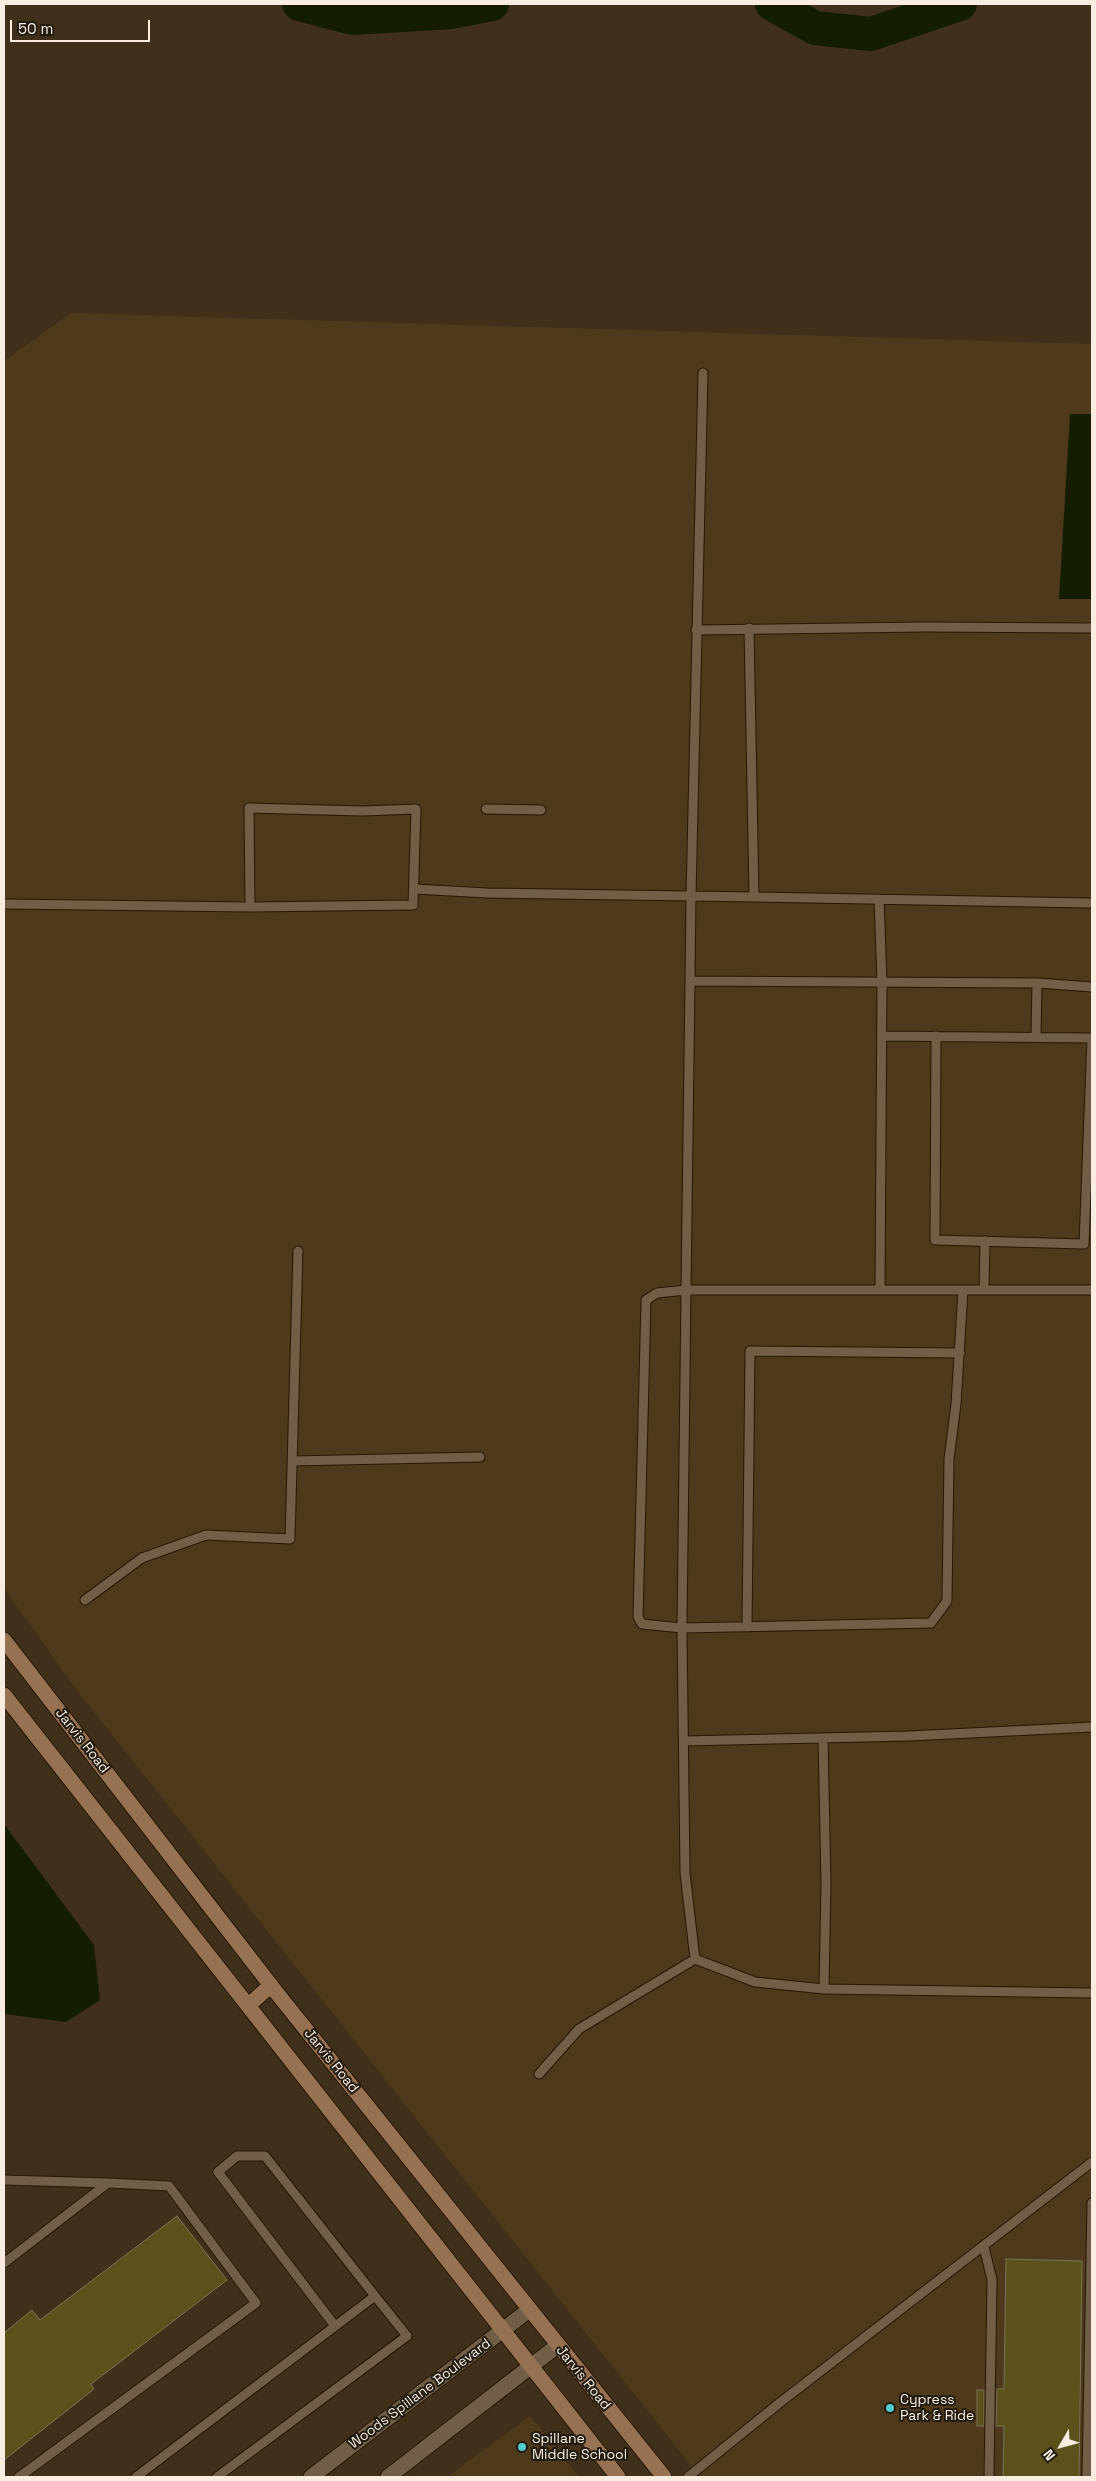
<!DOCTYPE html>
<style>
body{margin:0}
#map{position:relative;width:1096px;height:2481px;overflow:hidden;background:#40301a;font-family:"Space Grotesk",sans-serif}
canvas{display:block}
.frame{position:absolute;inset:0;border:5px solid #f8ede0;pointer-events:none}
.north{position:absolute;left:1036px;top:2421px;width:50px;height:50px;-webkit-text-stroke:4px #211a10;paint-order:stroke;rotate:232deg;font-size:14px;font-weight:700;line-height:20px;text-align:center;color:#f8ede0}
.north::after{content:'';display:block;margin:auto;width:18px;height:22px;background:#f8ede0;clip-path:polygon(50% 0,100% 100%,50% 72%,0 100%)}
.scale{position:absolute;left:10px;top:20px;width:140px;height:22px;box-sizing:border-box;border:2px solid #f8ede0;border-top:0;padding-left:6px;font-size:15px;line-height:18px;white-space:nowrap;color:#f8ede0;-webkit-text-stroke:4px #211a10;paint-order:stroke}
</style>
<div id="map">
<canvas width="1096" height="2481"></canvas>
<div class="frame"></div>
<div class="north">N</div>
<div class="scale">50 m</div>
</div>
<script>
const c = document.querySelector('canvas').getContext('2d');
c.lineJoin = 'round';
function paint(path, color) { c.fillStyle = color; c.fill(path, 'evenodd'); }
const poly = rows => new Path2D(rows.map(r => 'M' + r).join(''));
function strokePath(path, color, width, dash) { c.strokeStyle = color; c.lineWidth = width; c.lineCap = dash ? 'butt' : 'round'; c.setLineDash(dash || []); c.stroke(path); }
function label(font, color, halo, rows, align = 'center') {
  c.font = font + ' "Space Grotesk",sans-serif'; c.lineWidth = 4; c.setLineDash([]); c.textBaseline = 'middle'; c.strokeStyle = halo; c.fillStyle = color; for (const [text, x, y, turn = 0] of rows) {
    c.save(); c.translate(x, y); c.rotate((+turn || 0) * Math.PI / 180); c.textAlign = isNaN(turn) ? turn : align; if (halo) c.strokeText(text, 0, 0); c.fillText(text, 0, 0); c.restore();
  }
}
const built = poly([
 [71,313,1092,344,1092,2477,700,2477,72,1684,4,1588,4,361],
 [530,2416,579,2477,447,2477]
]);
const water = poly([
 [1070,414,1092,414,1092,599,1059,599],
 [4,1824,94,1945,100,2000,66,2022,4,2014]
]);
const river = poly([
 [299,4,353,18,451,12,492,4],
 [772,4,815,28,871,34,960,4]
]);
const building = poly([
 [177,2216,227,2280,91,2384,94,2389,4,2460,4,2333,32,2310,40,2320,177,2216],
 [1006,2259,1082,2261,1079,2477,1003,2477,1004,2426,996,2426,997,2389,1004,2389,1006,2259],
 [977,2390,984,2390,984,2426,977,2426,977,2390]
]);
const lane = poly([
 [749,628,754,897,691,896,690,981,686,1290,682,1628,642,1624,638,1617,646,1300,657,1293,686,1290,1092,1290],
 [696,630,924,627,1092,628],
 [486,809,541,810],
 [415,889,487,893,691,896,703,373],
 [754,897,1089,903],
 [879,899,882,982,880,1290],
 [4,904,250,907,413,905,416,809,362,811,249,808,250,907],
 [690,981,1037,983,1092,987],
 [882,1036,1092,1038],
 [936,1036,935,1240,1084,1244,1092,1038],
 [1036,1037,1037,983],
 [984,1290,985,1241],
 [293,1461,480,1457],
 [85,1600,142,1558,206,1535,290,1539,298,1251],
 [747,1627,750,1351,960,1353],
 [823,1738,826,1883,824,1989],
 [684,1741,909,1736,1092,1727],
 [695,1959,755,1982,824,1989,1092,1993],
 [539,2074,579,2029,695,1959,685,1873,682,1628,931,1623,947,1601,949,1459,956,1404,963,1290],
 [4,2180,108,2183],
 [984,2247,992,2280,989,2477],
 [4,2263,108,2183,169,2186,256,2303,19,2477],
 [335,2326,218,2172,237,2156,265,2156,375,2296],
 [136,2477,375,2296,407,2336,217,2477],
 [688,2477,782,2401,1092,2162],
 [1087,2477,1092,2203]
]);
const street = poly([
 [311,2477,529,2310],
 [388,2477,557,2346]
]);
const secondary = poly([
 [4,1640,276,1992,664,2477],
 [4,1695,618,2477],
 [249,2005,271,1985]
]);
const markers = [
 [890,2408,5,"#52cdcd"],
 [522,2447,5,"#52cdcd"]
];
const streetNames = [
 ["Jarvis Road",82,1741,52],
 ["Jarvis Road",331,2061,51],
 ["Jarvis Road",583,2378,51],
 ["Woods Spillane Boulevard",420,2394,-37]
];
const poiNames = [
 ["Cypress",900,2400],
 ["Park & Ride",900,2416],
 ["Spillane",532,2439],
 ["Middle School",532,2455]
];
paint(built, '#4e391c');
paint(water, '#151d00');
strokePath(river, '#151d00', 34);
paint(building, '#5b511b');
strokePath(building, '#7a7458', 1);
strokePath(lane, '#261803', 11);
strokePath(street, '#261803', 17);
strokePath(secondary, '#261803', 17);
strokePath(lane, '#705e47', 9);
strokePath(street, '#705e47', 15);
strokePath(secondary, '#967152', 15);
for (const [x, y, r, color] of markers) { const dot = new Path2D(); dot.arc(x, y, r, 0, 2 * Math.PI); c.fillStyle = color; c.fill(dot); strokePath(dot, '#211a10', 2); }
label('14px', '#f8ede0', '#211a10', streetNames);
label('14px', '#f8ede0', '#211a10', poiNames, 'left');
</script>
